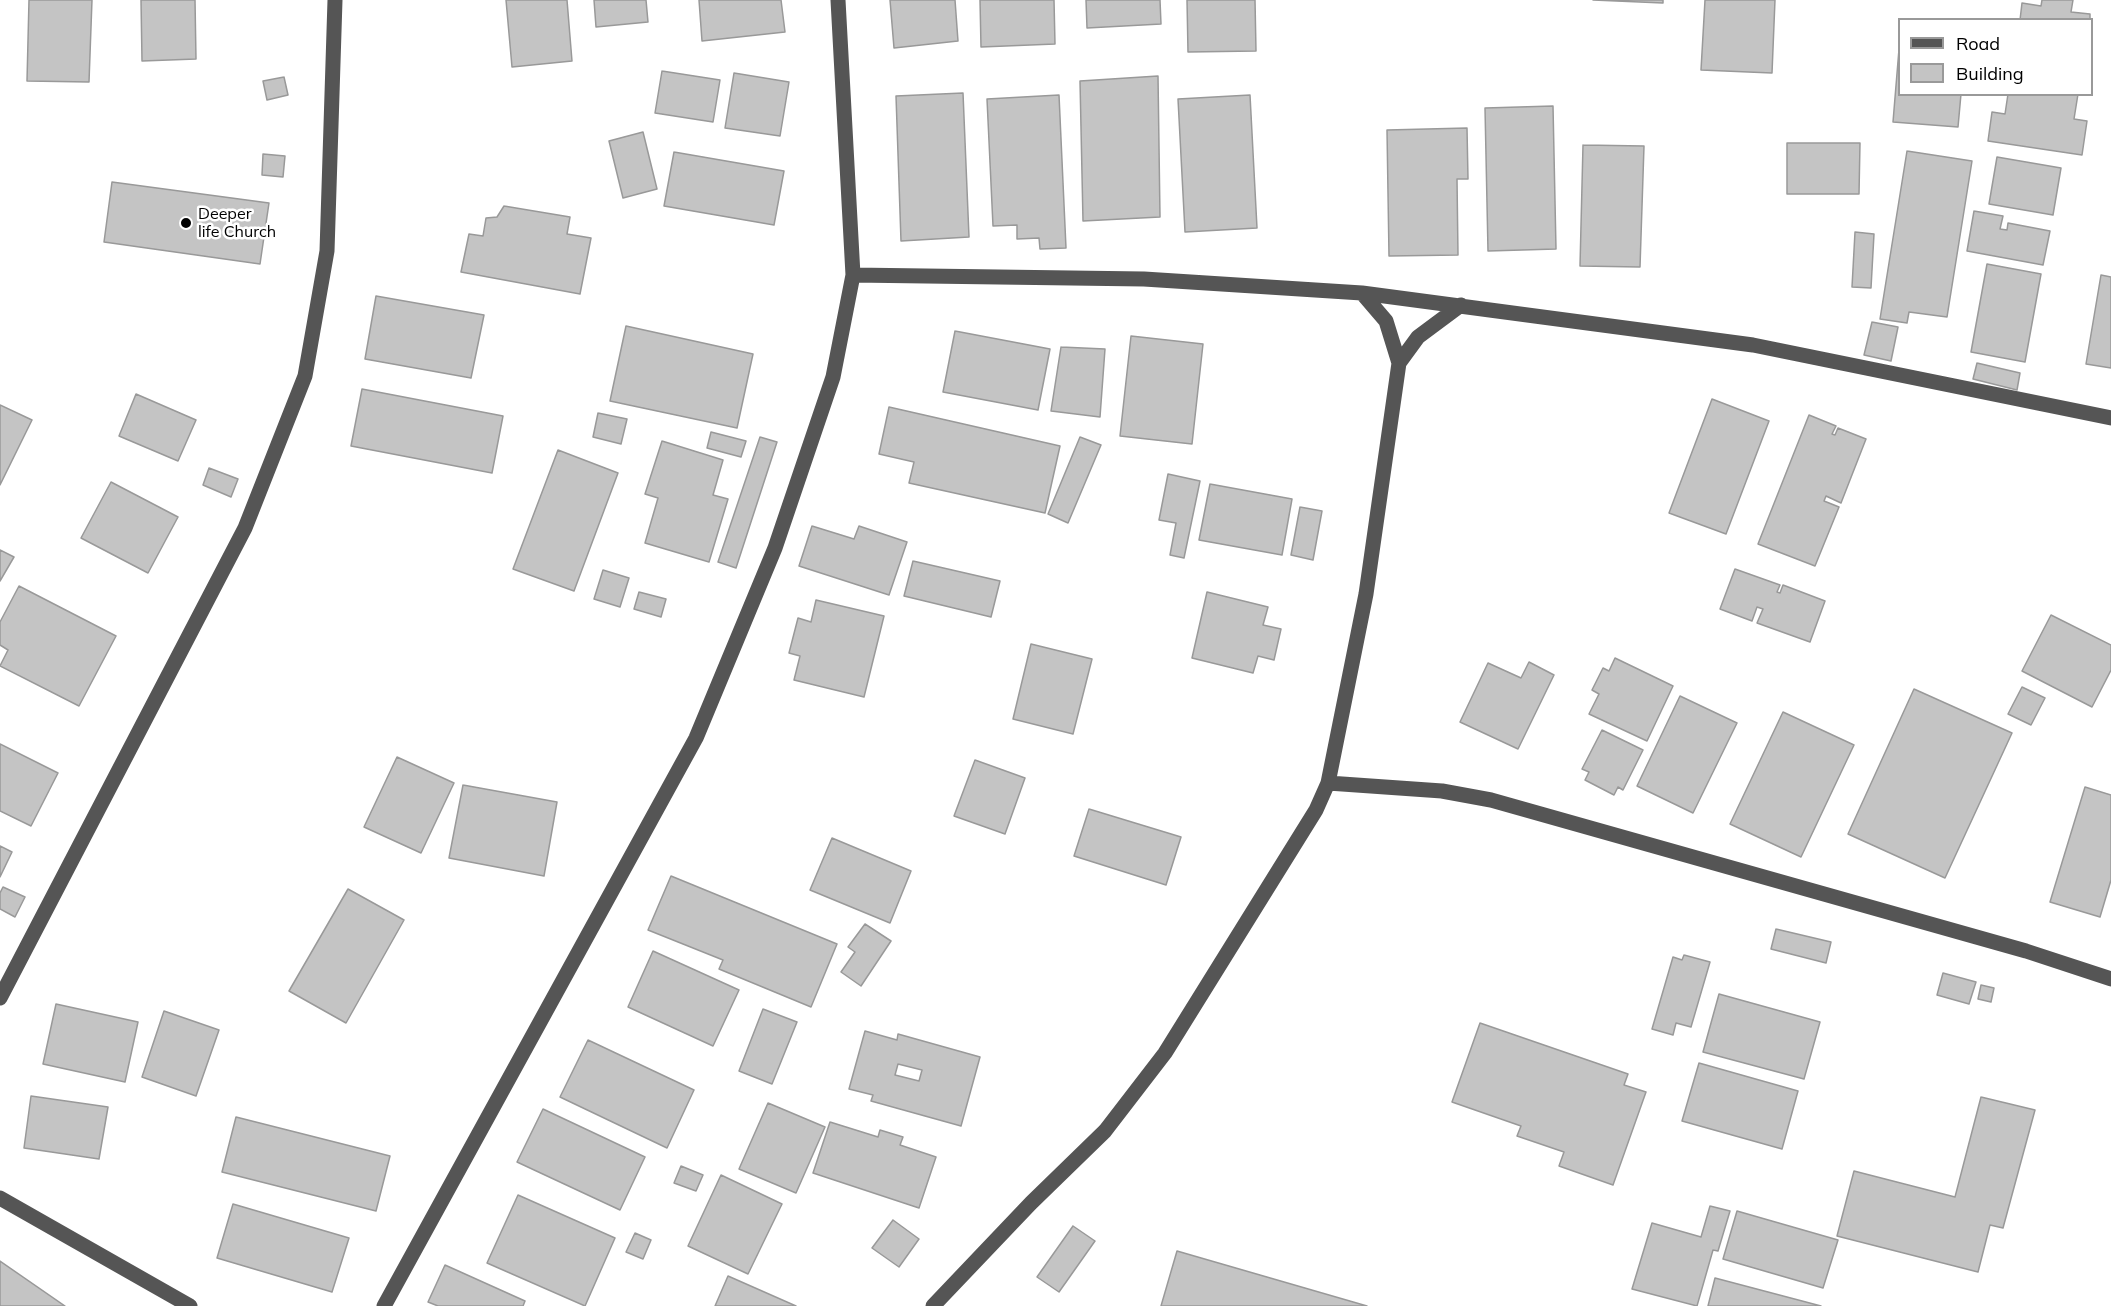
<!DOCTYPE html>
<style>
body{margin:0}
#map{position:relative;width:2111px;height:1306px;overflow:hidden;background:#fff;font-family:Mulish,sans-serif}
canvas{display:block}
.legend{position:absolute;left:1898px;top:18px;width:195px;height:78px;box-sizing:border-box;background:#fff;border:2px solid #999;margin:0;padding:8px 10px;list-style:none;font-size:18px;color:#000}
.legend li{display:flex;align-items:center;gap:12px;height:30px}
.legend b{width:30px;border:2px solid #999}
</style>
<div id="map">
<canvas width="2111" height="1306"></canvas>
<ul class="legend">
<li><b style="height:8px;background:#555"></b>Road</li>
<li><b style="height:16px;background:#c4c4c4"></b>Building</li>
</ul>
</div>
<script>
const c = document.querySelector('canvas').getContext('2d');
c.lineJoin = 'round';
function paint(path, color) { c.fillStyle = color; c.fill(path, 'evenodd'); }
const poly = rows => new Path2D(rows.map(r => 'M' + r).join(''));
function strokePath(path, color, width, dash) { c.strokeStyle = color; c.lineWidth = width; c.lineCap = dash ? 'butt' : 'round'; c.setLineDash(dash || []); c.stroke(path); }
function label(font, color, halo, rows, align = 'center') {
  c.font = font + ' Mulish,sans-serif'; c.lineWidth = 5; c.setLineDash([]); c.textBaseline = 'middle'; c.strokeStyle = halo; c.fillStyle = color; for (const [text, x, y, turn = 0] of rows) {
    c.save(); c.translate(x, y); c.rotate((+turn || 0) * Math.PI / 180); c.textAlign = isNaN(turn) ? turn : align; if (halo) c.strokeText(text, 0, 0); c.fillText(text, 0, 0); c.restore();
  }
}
const building = poly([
 [29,0,92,0,89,82,27,81,29,0],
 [141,0,195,0,196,59,142,61,141,0],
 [506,0,567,0,572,61,512,67,506,0],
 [594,0,646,0,648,22,596,27,594,0],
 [699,0,781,0,785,32,702,41,699,0],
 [890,0,955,0,958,41,894,48,890,0],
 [980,0,1054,0,1055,44,981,47,980,0],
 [1086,0,1160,0,1161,24,1087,28,1086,0],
 [1187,0,1255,0,1256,51,1188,52,1187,0],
 [1593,0,1663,0,1663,3,1593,0],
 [1705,0,1775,0,1772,73,1701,70,1705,0],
 [2042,0,2073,0,2071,12,2090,14,2090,20,2020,20,2022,3,2041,6,2042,0],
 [1900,37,1900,94,1961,94,1958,127,1893,122,1900,37],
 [662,71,720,80,713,122,655,113,662,71],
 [734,73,789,82,780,136,725,128,734,73],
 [1158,76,1160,217,1083,221,1080,81,1158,76],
 [284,77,288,95,267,100,263,81,284,77],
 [963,93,969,237,901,241,896,96,963,93],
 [2008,94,2078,94,2074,119,2087,121,2082,155,1988,141,1992,112,2005,114,2008,94],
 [1059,95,1066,248,1040,249,1039,238,1017,239,1017,225,993,226,987,99,1059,95],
 [1250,95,1257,228,1185,232,1178,99,1250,95],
 [1553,106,1556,249,1488,251,1485,108,1553,106],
 [1467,128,1468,179,1457,179,1458,255,1389,256,1387,130,1467,128],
 [643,132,657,189,623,198,609,141,643,132],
 [1787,143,1860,143,1859,194,1787,194,1787,143],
 [1583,145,1644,146,1640,267,1580,266,1583,145],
 [1907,151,1972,161,1947,317,1909,312,1907,323,1880,319,1907,151],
 [674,152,784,171,774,225,664,206,674,152],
 [263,154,285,156,283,177,262,175,263,154],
 [1997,157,2061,168,2053,215,1989,204,1997,157],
 [112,182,269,203,260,264,104,242,112,182],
 [504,206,570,217,567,234,591,238,580,294,461,272,469,234,483,236,486,218,497,217,504,206],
 [1974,211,2003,216,2000,229,2007,230,2008,223,2050,231,2043,265,1967,251,1974,211],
 [1855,232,1874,234,1871,288,1852,287,1855,232],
 [1987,264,2041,274,2025,362,1971,352,1987,264],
 [2101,275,2111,277,2111,368,2086,364,2101,275],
 [376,296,484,315,471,378,365,359,376,296],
 [1872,322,1898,327,1891,361,1864,355,1872,322],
 [626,326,753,354,737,428,610,401,626,326],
 [955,331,1050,349,1038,410,943,392,955,331],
 [1131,336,1203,344,1192,444,1120,436,1131,336],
 [1061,347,1105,349,1100,417,1051,411,1061,347],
 [1977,363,2020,373,2017,390,1973,379,1977,363],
 [362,389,503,416,492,473,351,446,362,389],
 [136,394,196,420,178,461,119,436,136,394],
 [1712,399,1769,421,1726,534,1669,513,1712,399],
 [0,405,32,420,0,485,0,405],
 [889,407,1060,446,1045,513,909,483,914,462,879,454,889,407],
 [598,413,627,419,621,444,593,437,598,413],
 [1809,415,1836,426,1832,434,1835,435,1838,428,1866,439,1841,503,1826,496,1824,501,1839,507,1815,566,1758,544,1809,415],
 [711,432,746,441,741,457,707,448,711,432],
 [760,437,777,442,736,568,718,562,760,437],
 [1080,437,1101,445,1068,523,1048,514,1080,437],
 [662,441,723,460,713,495,728,499,709,562,645,543,658,498,645,494,662,441],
 [558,450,618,473,574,591,513,569,558,450],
 [209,468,238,479,231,497,203,485,209,468],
 [1168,474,1200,481,1184,558,1170,555,1176,523,1159,520,1168,474],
 [111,482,178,517,148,573,81,538,111,482],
 [1210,484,1292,499,1282,555,1199,540,1210,484],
 [1300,507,1322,511,1313,560,1291,555,1300,507],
 [812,526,854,539,859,526,907,542,889,595,799,566,812,526],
 [0,550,14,557,0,581,0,550],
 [913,561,1000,581,991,617,904,596,913,561],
 [1735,569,1780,585,1777,592,1780,593,1783,585,1825,601,1810,642,1757,623,1763,609,1757,607,1752,621,1720,609,1735,569],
 [603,570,629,578,620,607,594,599,603,570],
 [19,586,116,636,79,706,0,666,8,650,0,645,0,622,19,586],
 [639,592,666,599,661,617,634,609,639,592],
 [1207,592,1268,607,1263,625,1281,629,1274,660,1258,656,1253,673,1192,658,1207,592],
 [816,600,884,616,864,697,794,680,800,656,789,653,798,618,811,622,816,600],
 [2051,615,2111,645,2111,670,2092,707,2022,671,2051,615],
 [1031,644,1092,659,1073,734,1013,719,1031,644],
 [1615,658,1673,686,1647,741,1589,714,1599,694,1592,690,1603,668,1609,671,1615,658],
 [1529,662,1554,675,1518,749,1460,722,1488,663,1521,678,1529,662],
 [2022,687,2045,698,2031,725,2008,714,2022,687],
 [1914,689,2012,733,1945,878,1848,834,1914,689],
 [1680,696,1737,723,1693,813,1637,786,1680,696],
 [1783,712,1854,745,1801,857,1730,824,1783,712],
 [1602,730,1643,750,1623,790,1618,787,1614,795,1585,780,1589,772,1582,769,1602,730],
 [0,744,58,773,31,826,0,811,0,744],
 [397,757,454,783,421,853,364,827,397,757],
 [975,760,1025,778,1005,834,954,816,975,760],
 [463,785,557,802,544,876,449,858,463,785],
 [2085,787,2111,795,2111,880,2100,917,2050,902,2085,787],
 [1089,809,1181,837,1166,885,1074,856,1089,809],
 [832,838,911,871,890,923,810,890,832,838],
 [0,846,12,852,0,877,0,846],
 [671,876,837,944,811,1007,719,969,723,960,648,930,671,876],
 [3,887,25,897,15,917,0,909,0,893,3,887],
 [348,889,404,920,346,1023,289,991,348,889],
 [865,924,891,941,861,986,841,972,855,952,848,947,865,924],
 [1776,929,1831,942,1826,963,1771,949,1776,929],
 [653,951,739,990,713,1046,628,1007,653,951],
 [1684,955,1710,962,1691,1027,1676,1023,1673,1035,1652,1029,1673,957,1682,960,1684,955],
 [1943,973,1976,982,1969,1004,1937,995,1943,973],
 [1981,985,1994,988,1991,1002,1978,999,1981,985],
 [1719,994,1820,1022,1804,1079,1703,1052,1719,994],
 [56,1004,138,1022,125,1082,43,1064,56,1004],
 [763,1009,797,1022,772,1084,739,1071,763,1009],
 [164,1011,219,1030,196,1096,142,1077,164,1011],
 [1480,1023,1628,1074,1624,1085,1646,1092,1613,1185,1559,1166,1564,1152,1517,1136,1521,1126,1452,1102,1480,1023],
 [865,1031,897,1040,898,1034,980,1057,961,1126,871,1101,873,1095,849,1089,865,1031],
 [898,1064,922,1070,919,1081,895,1075,898,1064],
 [588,1040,694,1090,667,1148,560,1097,588,1040],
 [1699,1063,1798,1091,1782,1149,1682,1121,1699,1063],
 [31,1096,108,1107,99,1159,24,1148,31,1096],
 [1981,1097,2035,1110,2003,1228,1990,1225,1978,1272,1837,1236,1854,1171,1955,1197,1981,1097],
 [768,1103,825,1127,796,1193,739,1169,768,1103],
 [543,1109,645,1157,620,1210,517,1162,543,1109],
 [236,1117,390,1156,376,1211,222,1172,236,1117],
 [830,1122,878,1137,880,1130,903,1137,900,1145,936,1157,919,1208,813,1173,830,1122],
 [681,1166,703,1175,696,1191,674,1183,681,1166],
 [721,1175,782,1204,748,1274,688,1246,721,1175],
 [518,1195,615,1238,585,1306,487,1263,518,1195],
 [233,1204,349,1238,332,1292,217,1258,233,1204],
 [1710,1206,1730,1211,1718,1251,1713,1250,1697,1306,1632,1289,1652,1223,1701,1237,1710,1206],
 [1737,1211,1838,1240,1823,1288,1723,1259,1737,1211],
 [893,1220,919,1239,899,1267,872,1248,893,1220],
 [1073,1226,1095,1241,1059,1292,1037,1277,1073,1226],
 [635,1233,651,1240,643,1259,626,1252,635,1233],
 [1177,1251,1367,1306,1161,1306,1177,1251],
 [0,1261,65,1306,0,1306,0,1261],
 [445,1265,525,1301,523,1306,438,1306,428,1302,445,1265],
 [728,1276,796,1306,715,1306,728,1276],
 [1715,1278,1821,1306,1708,1306,1715,1278]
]);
const minor = poly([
 [853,275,1144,279,1362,293,1753,345,2111,418],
 [1399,363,1418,337,1461,305],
 [1328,783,1442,791,1491,800,2026,951,2111,979],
 [0,998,245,528,305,376,327,251,335,0],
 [0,1198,190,1306],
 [384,1306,696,738,775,548,833,377,853,275,838,0],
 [933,1306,1031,1203,1105,1131,1165,1053,1316,810,1328,783,1366,594,1399,363,1386,321,1362,293]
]);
const markers = [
 [186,223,6,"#000"]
];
const poiNames = [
 ["Deeper",198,214],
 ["life Church",198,232]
];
paint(building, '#c4c4c4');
strokePath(building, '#999', 1.5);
strokePath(minor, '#555', 15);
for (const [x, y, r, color] of markers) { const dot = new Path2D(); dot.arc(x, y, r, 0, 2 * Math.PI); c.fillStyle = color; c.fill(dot); strokePath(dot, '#fff', 2); }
label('16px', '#000', '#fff', poiNames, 'left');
</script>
